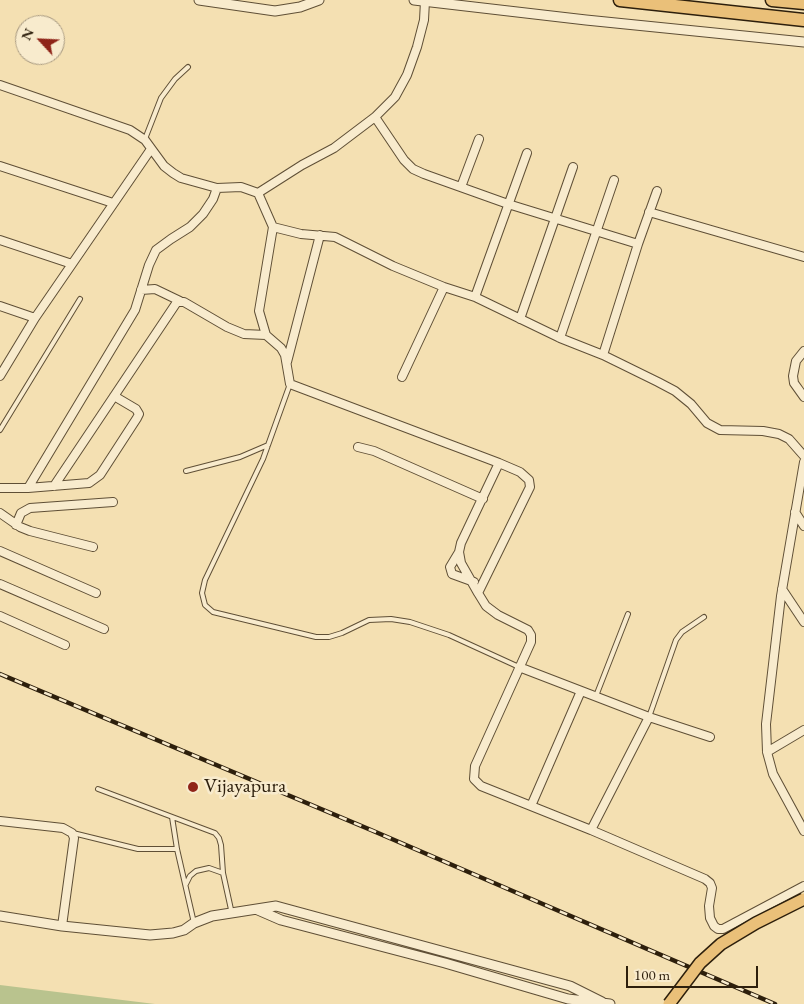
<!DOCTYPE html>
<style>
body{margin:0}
#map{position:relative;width:804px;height:1004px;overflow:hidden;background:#f4e0b2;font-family:"EB Garamond",serif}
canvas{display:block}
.north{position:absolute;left:15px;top:15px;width:50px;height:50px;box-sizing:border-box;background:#f8ebcd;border:1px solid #a79980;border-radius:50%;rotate:295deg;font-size:14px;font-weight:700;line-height:20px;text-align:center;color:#2d1f0c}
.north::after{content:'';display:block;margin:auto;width:18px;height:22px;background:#8f2418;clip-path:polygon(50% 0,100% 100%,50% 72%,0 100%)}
.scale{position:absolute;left:626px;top:966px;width:132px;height:22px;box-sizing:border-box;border:2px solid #2d1f0c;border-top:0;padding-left:6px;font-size:15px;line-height:18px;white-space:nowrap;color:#2d1f0c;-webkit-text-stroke:4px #f8ebcd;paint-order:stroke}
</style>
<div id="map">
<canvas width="804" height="1004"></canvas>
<div class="north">N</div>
<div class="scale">100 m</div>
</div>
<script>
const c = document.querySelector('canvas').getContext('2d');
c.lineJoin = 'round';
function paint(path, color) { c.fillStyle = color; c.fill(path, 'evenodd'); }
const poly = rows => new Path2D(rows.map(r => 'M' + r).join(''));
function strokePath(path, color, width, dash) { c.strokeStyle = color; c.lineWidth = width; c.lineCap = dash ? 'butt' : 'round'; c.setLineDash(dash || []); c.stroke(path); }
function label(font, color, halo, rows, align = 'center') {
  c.font = font + ' "EB Garamond",serif'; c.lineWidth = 5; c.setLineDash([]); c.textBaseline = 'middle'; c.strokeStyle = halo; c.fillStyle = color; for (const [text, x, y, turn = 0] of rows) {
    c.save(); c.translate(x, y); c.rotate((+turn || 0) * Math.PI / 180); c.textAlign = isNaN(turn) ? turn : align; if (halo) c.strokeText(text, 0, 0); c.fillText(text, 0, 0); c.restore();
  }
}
const green = poly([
 [0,985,155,1004,0,1004]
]);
const service = poly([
 [145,139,161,98,175,79,188,67],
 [290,384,263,459,205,580,202,593,205,605,213,612,316,637,329,637,342,633,369,620,391,619,410,622,449,635,519,667],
 [0,430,80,299],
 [186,471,240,457,268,445],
 [596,696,628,614],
 [649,717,676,640,682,632,704,617],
 [98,789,215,833,219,838,221,845,223,873,232,914],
 [172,817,177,849,194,923],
 [73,833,138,849,177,849],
 [186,884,190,876,196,871,209,868,223,873]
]);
const minor = poly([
 [0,85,130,130,145,140,164,166,173,173,181,178,217,188,213,199,203,214,190,227,171,239,156,250,149,265,135,310,28,488,0,488],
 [375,117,404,160,413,169,424,174,508,204,638,244],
 [0,166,113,203],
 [461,187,479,139],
 [217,188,241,187,258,193,273,227],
 [258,193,302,165,334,148,375,117,395,97,407,75,417,47,424,20,425,1],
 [649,212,804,257],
 [0,240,72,264],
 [141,290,155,289,180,301],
 [475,297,527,153],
 [0,306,35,318],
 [520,319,573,167],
 [560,338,614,180],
 [804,351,796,361,793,376,794,383,804,397],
 [603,355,638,244,657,191],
 [287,362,320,235],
 [0,376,35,318,151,149],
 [402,377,444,287],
 [358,447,374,451,483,499],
 [804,456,789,439,779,434,763,431,720,430,707,423,691,404,675,391,658,382,603,355,560,338,475,297,444,287,393,266,335,237,301,234,273,227,259,311,266,335,281,348,285,355,290,384,499,463,520,472,529,480,530,487,478,593,486,606,498,615,528,630,531,635,531,642,475,766,474,779,481,786,591,830,705,879,710,883,712,888,709,906,710,918,714,926,718,929,723,929,804,886],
 [804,462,781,596,766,724,767,752,773,774,804,831],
 [54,486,177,302,184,302,227,327,244,334,266,335],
 [28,488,89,483,100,475,137,418,139,414,136,409,114,396],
 [795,512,804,526],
 [0,513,20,527,30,531,93,547],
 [16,525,21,513,30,508,113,502],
 [0,551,96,593],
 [459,552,450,567,452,574,474,582],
 [0,584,104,629],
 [782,589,804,622],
 [478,593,461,563,459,552,461,543,499,463],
 [0,616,65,645],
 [519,667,649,717,710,737],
 [767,752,804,730],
 [531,806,581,691],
 [0,821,63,828,72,833,74,838,62,926],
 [591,830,649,717]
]);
const tertiary = poly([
 [199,0,275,11,300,7,319,0],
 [414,0,586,20,804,42],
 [258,910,281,920,445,963,568,999,610,1004],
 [0,916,62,926,150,935,173,933,184,930,194,923,212,916,276,906,570,986,602,1002]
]);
const trunk = poly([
 [620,0,804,20],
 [772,0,804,3]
]);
const rail = poly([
 [0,674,371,830,775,1004]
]);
const primaryBridge = poly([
 [669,1004,700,963,721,944,756,923,804,899]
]);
const markers = [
 [193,787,6,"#8f2418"]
];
const poiNames = [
 ["Vijayapura",204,787]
];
paint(green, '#b9c38e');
strokePath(service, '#5f4f36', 6);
strokePath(minor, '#5f4f36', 10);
strokePath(tertiary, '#5f4f36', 11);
strokePath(trunk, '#2d1f0c', 15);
strokePath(service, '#f8ebcd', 4);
strokePath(minor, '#f8ebcd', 8);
strokePath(tertiary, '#f8ebcd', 9);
strokePath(trunk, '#eac079', 12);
strokePath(rail, '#2d1f0c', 4.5);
strokePath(rail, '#f8ebcd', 2.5, [8]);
strokePath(primaryBridge, '#2d1f0c', 14, []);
strokePath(primaryBridge, '#eac079', 11);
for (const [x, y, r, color] of markers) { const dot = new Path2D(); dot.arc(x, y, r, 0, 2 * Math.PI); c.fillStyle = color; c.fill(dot); strokePath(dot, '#f8ebcd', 2); }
label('20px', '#2d1f0c', '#f8ebcd', poiNames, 'left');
</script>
